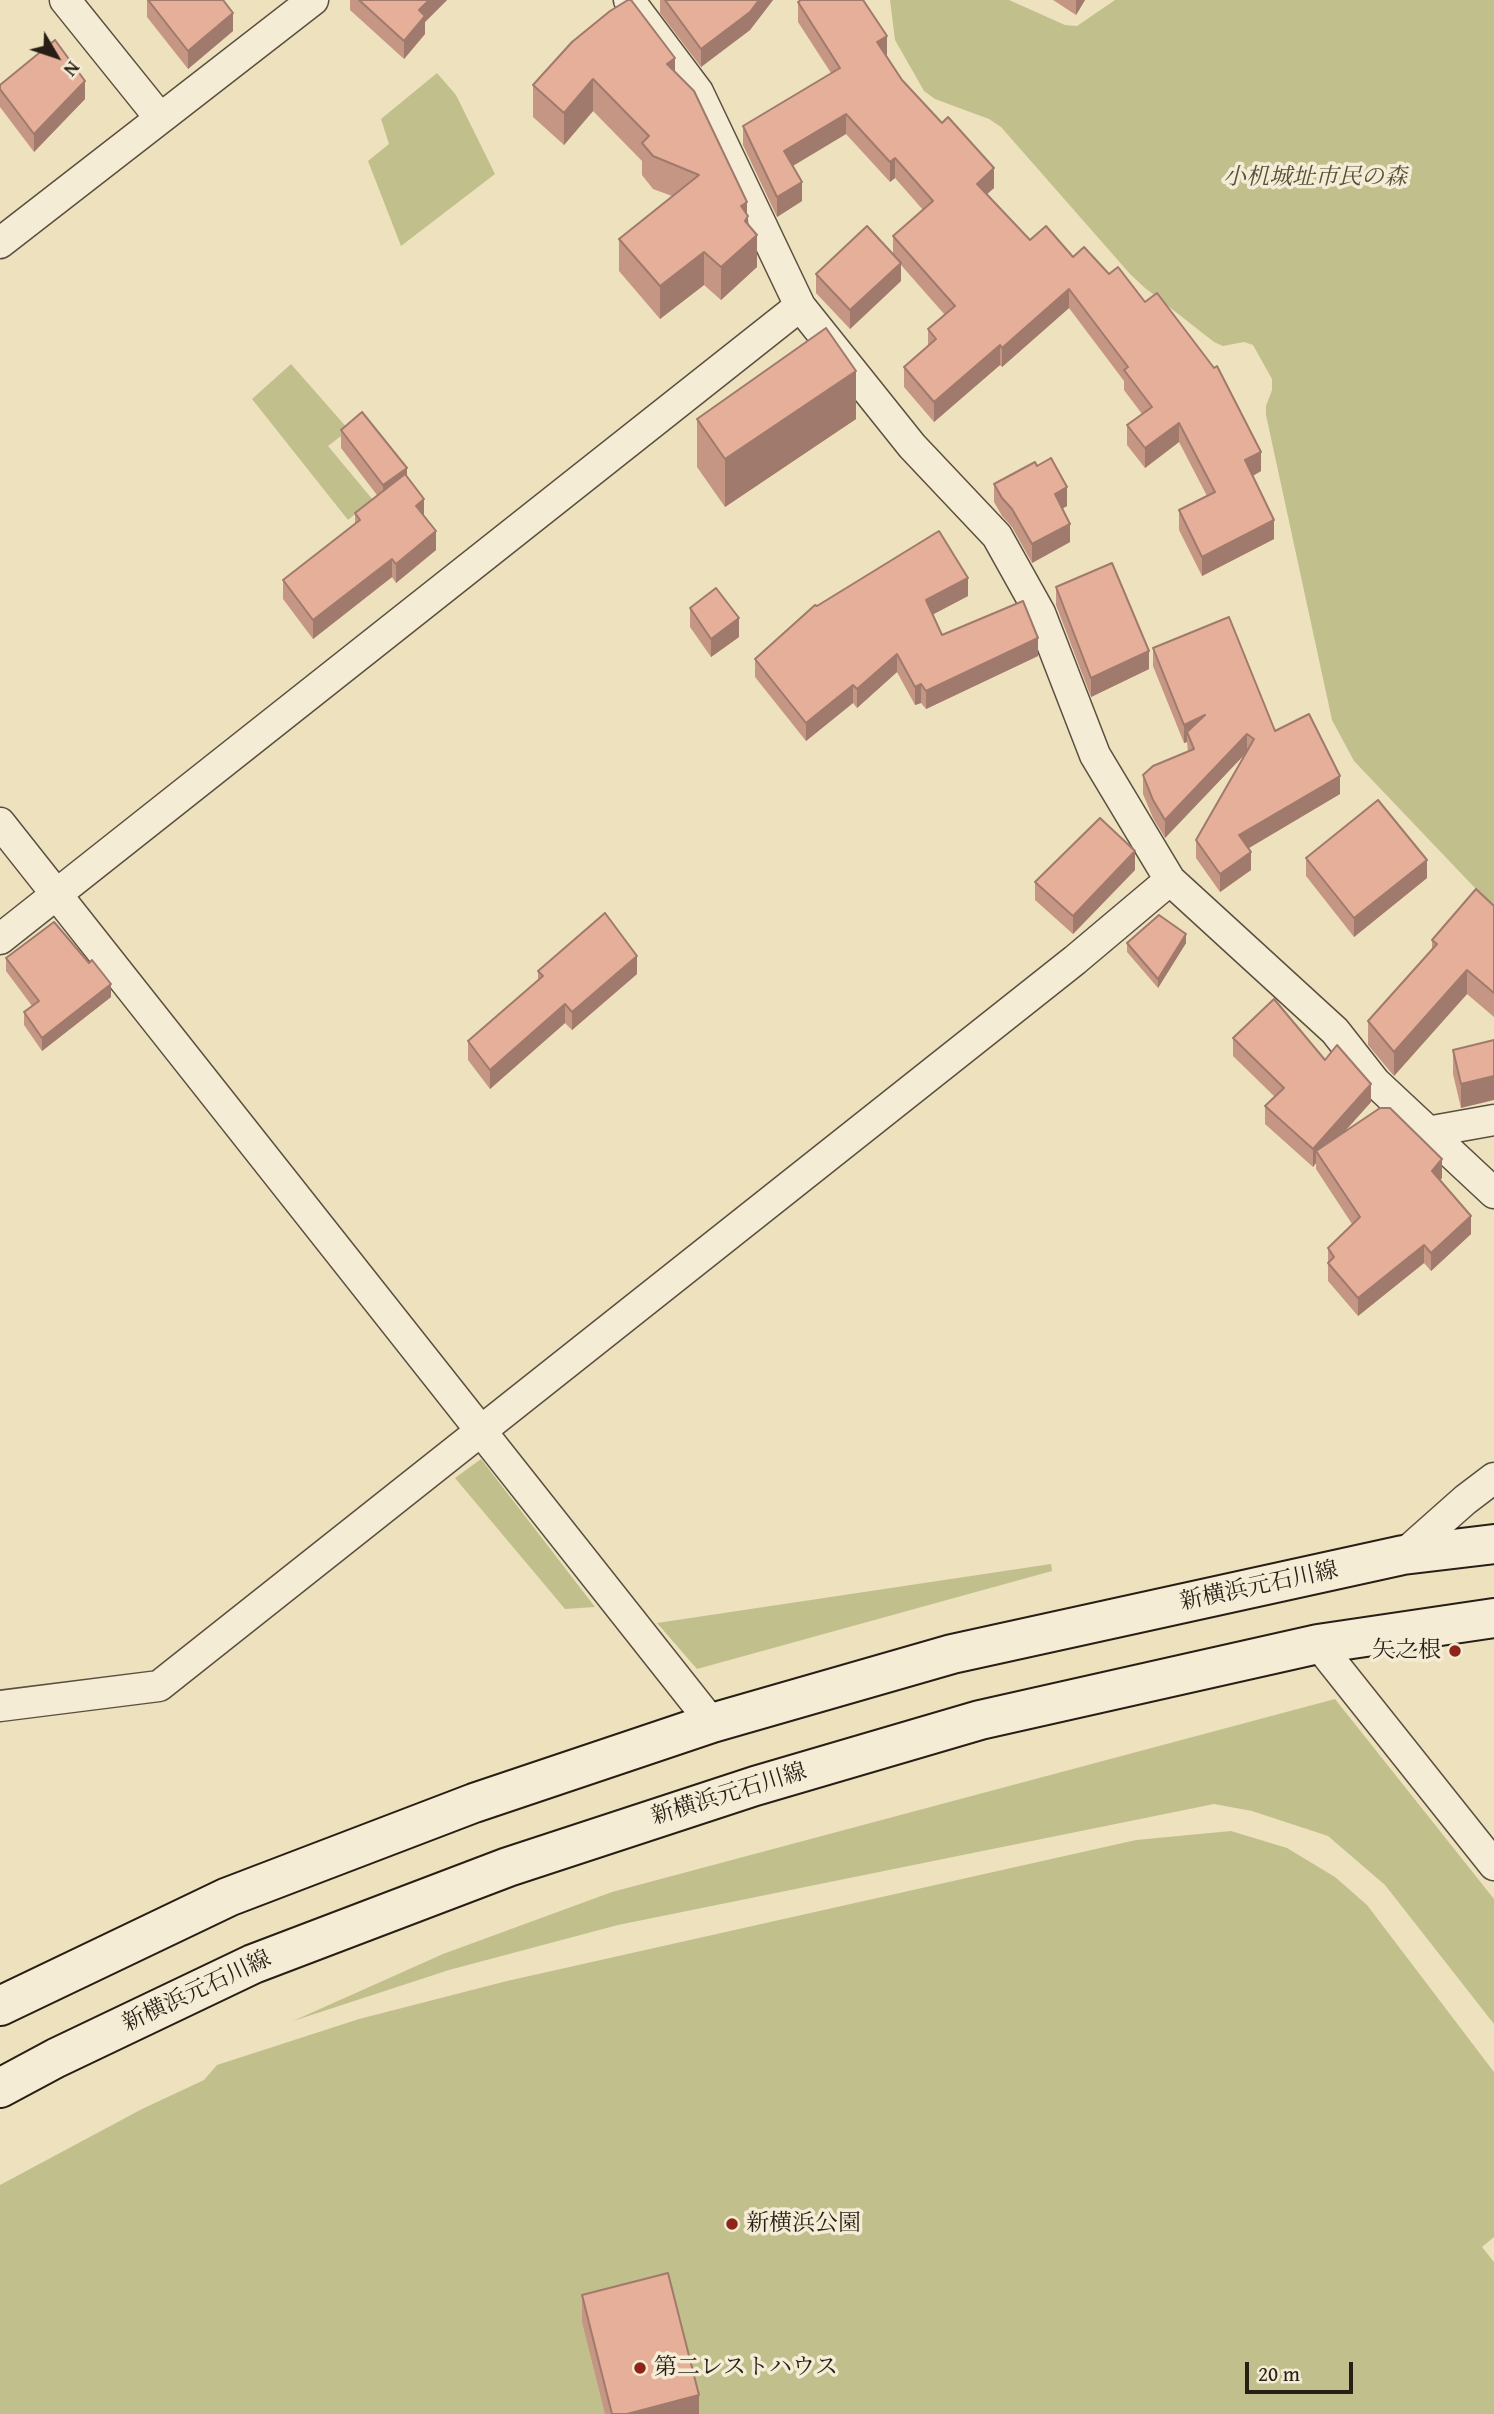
<!DOCTYPE html>
<meta charset="utf-8">
<style>
body{margin:0}
#map{position:relative;width:1494px;height:2414px;overflow:hidden;background:#eee1be;font-family:"Gentium Book Plus",serif}
canvas{display:block}
.north{position:absolute;left:21px;top:21px;width:70px;height:70px;-webkit-text-stroke:5px #f4ecd5;paint-order:stroke;rotate:129deg;font-size:19px;font-weight:700;line-height:28px;text-align:center;color:#281e16}
.north::after{content:'';display:block;margin:auto;width:24px;height:32px;background:#281e16;clip-path:polygon(50% 0,100% 100%,50% 72%,0 100%)}
.scale{position:absolute;left:1245px;top:2362px;width:108px;height:32px;box-sizing:border-box;border:4px solid #281e16;border-top:0;padding-left:9px;font-size:21px;line-height:24px;white-space:nowrap;color:#281e16;-webkit-text-stroke:5px #f4ecd5;paint-order:stroke}
</style>
<div id="map">
<canvas width="1494" height="2414"></canvas>
<div class="north">N</div>
<div class="scale">20 m</div>
</div>
<script>
const c = document.querySelector('canvas').getContext('2d');
c.lineJoin = 'round';
function paint(path, color) { c.fillStyle = color; c.fill(path, 'evenodd'); }
const poly = rows => new Path2D(rows.map(r => 'M' + r).join(''));
function strokePath(path, color, width, dash) { c.strokeStyle = color; c.lineWidth = width; c.lineCap = dash ? 'butt' : 'round'; c.setLineDash(dash || []); c.stroke(path); }
function label(font, color, halo, rows, align = 'center') {
  c.font = font + ' "Gentium Book Plus","Noto Serif JP",serif'; c.lineWidth = 7; c.setLineDash([]); c.textBaseline = 'middle'; c.strokeStyle = halo; c.fillStyle = color; for (const [text, x, y, turn = 0] of rows) {
    c.save(); c.translate(x, y); c.rotate((+turn || 0) * Math.PI / 180); c.textAlign = isNaN(turn) ? turn : align; if (halo) c.strokeText(text, 0, 0); c.fillText(text, 0, 0); c.restore();
  }
}
const green = poly([
 [890,0,1009,0,1065,25,1077,26,1115,0,1494,0,1494,908,1354,761,1332,720,1266,415,1266,406,1272,390,1272,379,1253,345,1244,342,1223,346,1214,342,1145,288,1130,274,1001,127,989,119,935,99,924,91,895,40],
 [437,73,456,95,495,174,401,246,368,161,389,144,381,119],
 [291,364,349,430,328,446,373,500,348,520,252,399],
 [481,1459,595,1607,565,1609,455,1478],
 [1051,1564,1052,1571,697,1669,657,1623],
 [1335,1699,1494,1899,1494,2024,1385,1885,1328,1836,1252,1811,1214,1804,618,1925,449,1970,293,2021,443,1954,612,1892],
 [1231,1831,1287,1848,1335,1877,1367,1905,1494,2072,1494,2237,1482,2247,1494,2262,1494,2414,0,2414,0,2185,142,2109,204,2080,217,2065,359,2019,507,1981,1136,1840]
]);
const street = poly([
 [65,0,160,118],
 [629,0,698,92,800,306,912,446,997,536,1040,613,1095,755,1170,880,1335,1031,1375,1082,1494,1193],
 [0,243,313,0],
 [0,823,712,1723],
 [0,939,800,306],
 [1427,1132,1494,1120],
 [1403,1555,1465,1500,1494,1478],
 [1318,1644,1494,1865],
 [0,1706,159,1686,1075,960,1170,880]
]);
const secondary = poly([
 [0,2006,228,1897,474,1803,712,1723,952,1654,1403,1555,1494,1544],
 [0,2088,56,2058,253,1964,508,1867,755,1786,980,1720,1318,1644,1494,1618]
]);
const wall = poly([
 [147,0,223,0,233,31,188,69,147,17],
 [350,0,447,0,425,22,425,34,404,59,350,10],
 [660,0,773,0,750,30,701,67,660,13],
 [1053,0,1085,0,1076,15],
 [798,2,887,56,902,80,994,188,987,194,1030,240,1261,471,1253,476,1274,539,1202,576,1179,530,1179,510,1207,496,1179,442,1145,468,1127,445,1127,425,1142,414,1124,390,1124,381,1069,308,1002,367,1000,365,934,422,904,387,904,367,928,347,928,329,945,315,901,265,901,281,850,329,816,293,816,274,893,254,893,236,923,210,895,178,890,182,846,134,793,166,802,201,777,217,743,145,743,126,831,73,798,22],
 [675,71,747,214,757,267,721,300,704,285,660,319,619,271,619,239,672,196,653,189,642,175,642,161,593,111,564,145,533,117,533,85],
 [0,85,85,99,34,152,0,107],
 [697,419,856,419,725,507,697,467],
 [341,430,407,477,424,516,436,550,396,583,392,577,313,639,283,599,283,580,355,524,355,513,377,495,341,448],
 [1037,466,1067,506,1062,508,1070,542,1032,563,1012,527,1002,516,994,502,994,484],
 [1056,587,1149,669,1091,697,1056,605],
 [968,596,932,615,942,635,1038,656,926,709,921,703,915,705,897,672,857,708,853,703,806,741,755,677,755,659,817,606],
 [690,608,739,637,711,657,690,627],
 [1153,648,1275,731,1340,794,1248,848,1251,870,1220,892,1196,858,1196,840,1245,754,1165,838,1153,818,1143,794,1143,775,1188,752,1187,742,1184,743,1153,666],
 [1306,858,1427,878,1354,937,1306,876],
 [1135,870,1073,934,1035,900,1035,882],
 [1494,906,1494,1017,1467,994,1394,1076,1368,1045,1368,1021,1432,949,1432,940],
 [1127,943,1186,943,1158,988,1127,952],
 [6,958,111,997,42,1051,24,1025,24,1012,32,1006,6,971],
 [538,971,637,974,572,1030,565,1023,490,1089,468,1060,468,1041,538,980],
 [1233,1038,1325,1060,1371,1102,1343,1133,1442,1178,1440,1180,1471,1234,1431,1271,1424,1263,1358,1316,1328,1281,1328,1248,1352,1224,1316,1169,1316,1163,1313,1167,1265,1124,1265,1106,1275,1097,1233,1056],
 [1494,1040,1461,1108,1453,1074,1453,1050],
 [582,2295,699,2414,605,2414,582,2322]
]);
const shadedWall = poly([
 [429,0,447,0,425,22,425,34,404,59,404,41,419,10],
 [759,0,773,0,750,30,701,67,701,49],
 [1076,0,1085,0,1076,15],
 [233,13,233,31,188,69,188,51],
 [887,36,887,56,877,42],
 [675,58,675,90,667,64],
 [593,79,593,111,564,145,564,113],
 [85,81,85,99,34,152,34,134],
 [846,114,846,134,784,171,784,151],
 [895,158,895,178,890,182,890,162],
 [994,168,994,188,977,203,977,184],
 [802,182,802,201,777,217,777,197],
 [747,202,747,219,748,216,748,242,757,235,757,267,721,300,721,267,741,206],
 [704,252,704,285,660,319,660,286],
 [901,263,901,281,850,329,850,310],
 [1069,289,1069,308,1002,367,1002,348],
 [1000,345,1000,365,934,422,934,402],
 [856,371,856,419,725,507,725,459],
 [1179,423,1179,442,1145,468,1145,448],
 [1261,452,1261,471,1245,480,1245,460],
 [407,468,407,486,383,503,383,485],
 [1067,487,1067,506,1055,513,1055,494],
 [424,499,424,517,416,506],
 [1274,520,1274,539,1202,576,1202,557],
 [1070,524,1070,542,1032,563,1032,544],
 [436,531,436,550,396,583,396,564],
 [392,559,392,577,313,639,313,620],
 [968,578,968,596,926,618,926,600],
 [739,618,739,637,711,657,711,639],
 [1038,638,1038,656,926,709,926,691],
 [1149,651,1149,669,1091,697,1091,678],
 [897,654,897,672,857,708,857,689],
 [921,684,921,703,915,705,915,687],
 [853,685,853,703,806,741,806,723],
 [1205,715,1187,732,1187,742,1184,743,1184,725],
 [1247,734,1247,752,1165,838,1165,820],
 [1340,776,1340,794,1239,854,1239,835],
 [1135,851,1135,870,1073,934,1073,916],
 [1251,852,1251,870,1220,892,1220,874],
 [1427,860,1427,878,1354,937,1354,918],
 [1186,934,1186,943,1158,988,1158,979],
 [637,956,637,974,572,1030,572,1012],
 [1467,970,1467,994,1394,1076,1394,1052],
 [111,984,111,997,42,1051,42,1038],
 [565,1004,565,1023,490,1089,490,1070],
 [1494,1076,1494,1100,1461,1108,1461,1084],
 [1371,1084,1371,1102,1321,1158,1316,1151,1316,1163,1313,1167,1313,1149],
 [1442,1159,1442,1178,1432,1189,1432,1171],
 [1471,1216,1471,1234,1431,1271,1431,1253],
 [1424,1245,1424,1263,1358,1316,1358,1298],
 [699,2395,699,2414,627,2414]
]);
const building = poly([
 [148,0,223,0,233,13,188,51,148,0],
 [359,0,429,0,419,10,425,16,404,41,359,0],
 [628,0,631,0,675,58,667,64,694,91,747,202,741,206,748,216,745,221,757,235,721,267,704,252,660,286,619,239,699,175,653,156,642,143,649,136,593,79,564,113,533,85,572,42,610,11,628,0],
 [665,0,759,0,750,12,701,49,665,0],
 [801,0,863,0,887,36,877,42,902,80,942,123,948,117,994,168,977,184,1030,240,1046,226,1073,257,1084,247,1109,274,1118,267,1145,302,1157,293,1214,368,1217,366,1261,452,1245,460,1274,520,1202,557,1179,510,1215,492,1179,423,1145,448,1127,425,1152,407,1124,370,1128,367,1069,289,1002,348,1000,345,934,402,904,367,936,339,928,329,955,306,893,236,933,201,895,158,890,162,846,114,784,151,802,182,777,197,743,126,840,68,798,2,801,0],
 [55,40,85,81,34,134,0,89,0,85,55,40],
 [867,226,901,263,850,310,816,274,867,226],
 [826,328,856,371,725,459,697,419,826,328],
 [362,412,407,468,383,485,341,430,362,412],
 [1051,458,1067,487,1055,494,1070,524,1032,544,1012,509,1002,498,994,484,1035,462,1037,466,1051,458],
 [405,474,424,499,416,506,436,531,396,564,392,559,313,620,283,580,360,520,355,513,405,474],
 [939,531,968,578,926,600,942,635,1023,601,1038,638,926,691,921,684,915,687,897,654,857,689,853,685,806,723,755,659,815,605,817,606,939,531],
 [1112,563,1149,651,1091,678,1056,587,1112,563],
 [716,588,739,618,711,639,690,608,716,588],
 [1229,617,1275,731,1309,714,1340,776,1239,835,1251,852,1220,874,1196,840,1254,739,1247,734,1165,820,1153,800,1143,775,1153,766,1194,749,1187,732,1205,715,1184,725,1153,648,1229,617],
 [1378,800,1427,860,1354,918,1306,858,1378,800],
 [1100,818,1135,851,1073,916,1035,882,1100,818],
 [1476,889,1494,906,1494,993,1467,970,1394,1052,1368,1021,1437,944,1432,940,1476,889],
 [605,913,637,956,572,1012,565,1004,490,1070,468,1041,543,976,538,971,605,913],
 [1159,915,1186,934,1158,979,1127,943,1159,915],
 [54,922,89,963,92,960,111,984,42,1038,24,1012,39,1001,6,958,54,922],
 [1274,999,1325,1060,1337,1045,1371,1084,1313,1149,1265,1106,1284,1088,1233,1038,1274,999],
 [1494,1040,1494,1076,1461,1084,1453,1050,1494,1040],
 [1380,1108,1390,1108,1442,1159,1432,1171,1471,1216,1431,1253,1424,1245,1358,1298,1328,1263,1334,1257,1328,1248,1360,1217,1316,1151,1380,1108],
 [668,2273,699,2395,627,2414,612,2414,582,2295,668,2273]
]);
const markers = [
 [1455,1651,7,"#8f2418"],
 [732,2224,7,"#8f2418"],
 [640,2368,7,"#8f2418"]
];
const parkNames = [
 ["小机城址市民の森",1315,178]
];
const streetNames = [
 ["新横浜元石川線",1259,1587,-12],
 ["新横浜元石川線",729,1795,-17],
 ["新横浜元石川線",197,1992,-25]
];
const poiNames = [
 ["矢之根",1441,1651,"right"],
 ["新横浜公園",746,2224],
 ["第二レストハウス",654,2368]
];
paint(green, '#c1c08c');
strokePath(street, '#5a4f40', 33);
strokePath(secondary, '#281e16', 42);
strokePath(street, '#f4ecd5', 30);
strokePath(secondary, '#f4ecd5', 38);
paint(wall, '#c59684');
paint(shadedWall, '#a07a6c');
paint(building, '#e5af9a');
strokePath(building, '#a07a6c', 2);
for (const [x, y, r, color] of markers) { const dot = new Path2D(); dot.arc(x, y, r, 0, 2 * Math.PI); c.fillStyle = color; c.fill(dot); strokePath(dot, '#f4ecd5', 2.5); }
label('italic 23px', '#564f39', '#f4ecd5', parkNames);
label('23px', '#281e16', '#f4ecd5', streetNames);
label('23px', '#281e16', '#f4ecd5', poiNames, 'left');
</script>
